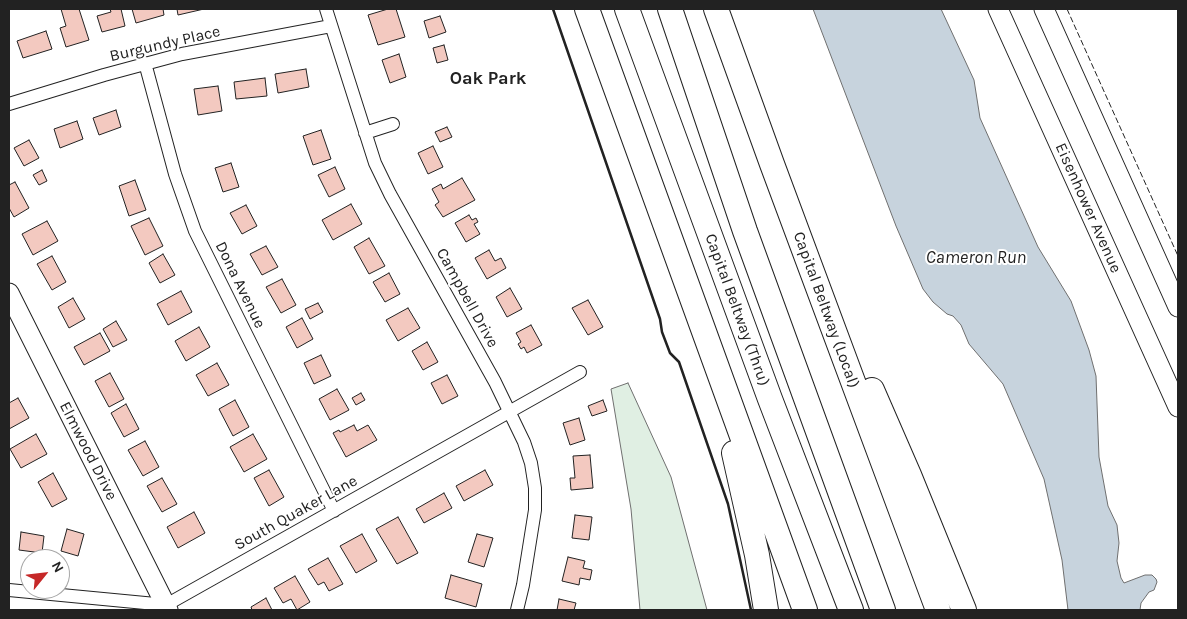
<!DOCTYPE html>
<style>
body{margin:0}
#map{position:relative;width:1187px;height:619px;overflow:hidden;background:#fff;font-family:Karla,sans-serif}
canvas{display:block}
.frame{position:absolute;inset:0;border:10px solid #222;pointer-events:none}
.north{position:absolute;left:20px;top:549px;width:50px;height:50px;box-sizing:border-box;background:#fff;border:1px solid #a7a7a7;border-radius:50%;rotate:61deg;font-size:14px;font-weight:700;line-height:20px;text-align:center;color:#222}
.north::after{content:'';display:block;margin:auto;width:18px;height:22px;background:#c62828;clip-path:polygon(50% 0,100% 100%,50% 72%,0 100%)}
</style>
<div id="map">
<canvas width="1187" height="619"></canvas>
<div class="frame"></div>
<div class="north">N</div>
</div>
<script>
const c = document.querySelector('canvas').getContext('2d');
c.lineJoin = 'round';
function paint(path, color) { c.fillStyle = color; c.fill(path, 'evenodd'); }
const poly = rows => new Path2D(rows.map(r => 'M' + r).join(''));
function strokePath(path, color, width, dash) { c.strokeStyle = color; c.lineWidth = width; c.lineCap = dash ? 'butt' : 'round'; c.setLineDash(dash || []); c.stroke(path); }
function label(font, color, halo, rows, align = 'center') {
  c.font = font + ' Karla,sans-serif'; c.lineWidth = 4; c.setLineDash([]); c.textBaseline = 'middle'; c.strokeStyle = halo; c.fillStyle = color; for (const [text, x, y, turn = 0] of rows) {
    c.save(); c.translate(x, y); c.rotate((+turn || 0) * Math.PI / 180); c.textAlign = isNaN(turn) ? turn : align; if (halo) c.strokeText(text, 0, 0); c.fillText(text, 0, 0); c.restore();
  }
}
const green = poly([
 [628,383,671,477,707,610,640,610,631,509,611,389,628,383]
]);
const water = poly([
 [813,9,941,9,974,80,980,118,1038,247,1071,301,1089,350,1096,376,1099,457,1108,506,1117,525,1119,543,1117,561,1121,578,1124,583,1145,575,1152,575,1156,579,1157,582,1154,590,1149,592,1141,603,1140,610,1068,610,1062,560,1044,479,1003,384,969,344,961,325,953,316,947,314,933,302,923,289,896,226,813,9]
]);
const building = poly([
 [61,9,79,9,89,40,66,47,60,28,66,26,61,9],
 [110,9,121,9,125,26,102,32,97,16,111,12,110,9],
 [132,9,163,9,164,15,136,23,132,9],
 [177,9,204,9,178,15,177,9],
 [388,9,396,9,405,37,378,45,368,15,388,9],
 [440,16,446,32,429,38,424,21,440,16],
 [46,31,52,49,23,58,17,41,46,31],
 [444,45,448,60,437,63,433,48,444,45],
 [399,54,406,77,390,83,382,60,399,54],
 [306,69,309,87,278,93,275,74,306,69],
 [265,78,267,96,236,99,234,82,265,78],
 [218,86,222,111,198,115,194,89,218,86],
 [116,110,121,127,99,135,93,118,116,110],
 [77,121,83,139,60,148,54,129,77,121],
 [447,127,452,137,440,142,435,132,447,127],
 [321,130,331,159,313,165,303,136,321,130],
 [29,140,39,158,24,166,14,148,29,140],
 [433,146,443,167,428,174,418,153,433,146],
 [231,163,239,187,223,192,215,168,231,163],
 [335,167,345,189,329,197,318,175,335,167],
 [42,170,47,181,39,185,33,175,42,170],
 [462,178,475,200,443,217,435,205,439,202,432,189,441,184,443,189,462,178],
 [135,180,146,210,129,216,119,186,135,180],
 [15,182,29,208,14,217,9,208,9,185,15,182],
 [351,204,362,224,333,240,322,220,351,204],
 [246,205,257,226,242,234,230,213,246,205],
 [469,215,472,220,476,218,478,222,474,224,480,234,466,242,455,223,469,215],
 [149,218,163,246,145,255,131,226,149,218],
 [47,221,58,241,33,255,22,234,47,221],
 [369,238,385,266,369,274,354,247,369,238],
 [266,246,278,267,262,275,250,254,266,246],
 [489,250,495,261,501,258,506,268,487,279,475,258,489,250],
 [163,254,175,275,160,283,149,263,163,254],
 [52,256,66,282,52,290,37,264,52,256],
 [389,273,400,294,385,302,373,282,389,273],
 [282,279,296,305,281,313,266,287,282,279],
 [510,288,522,309,507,317,496,297,510,288],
 [181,291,192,312,168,325,157,304,181,291],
 [73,298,85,319,69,328,58,307,73,298],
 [588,300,603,327,588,335,572,308,588,300],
 [318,303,323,312,310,319,305,309,318,303],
 [408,308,420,328,398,341,386,320,408,308],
 [302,318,313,339,297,348,286,327,302,318],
 [116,321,127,340,113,347,103,329,116,321],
 [531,325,542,345,527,353,524,347,521,349,518,344,521,342,516,333,531,325],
 [199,327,210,347,186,361,175,341,199,327],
 [100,333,110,351,84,365,74,347,100,333],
 [427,342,438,362,423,370,412,351,427,342],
 [321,355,331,376,314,384,304,363,321,355],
 [217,363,229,385,208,396,196,375,217,363],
 [110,373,124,399,109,407,95,381,110,373],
 [447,375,458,396,442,404,431,383,447,375],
 [337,389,349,410,330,420,319,399,337,389],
 [361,393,365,400,356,405,352,398,361,393],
 [18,398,29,418,9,429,9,403,18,398],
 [235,400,249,427,233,436,219,409,235,400],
 [603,400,607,411,592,416,588,406,603,400],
 [126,404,139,429,124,437,111,413,126,404],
 [579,418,585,440,570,445,563,423,579,418],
 [354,425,357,431,368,425,377,440,346,457,333,433,339,430,340,432,354,425],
 [36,434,47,454,21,468,10,449,36,434],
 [253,434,267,459,244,472,230,447,253,434],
 [145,441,159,467,143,476,128,450,145,441],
 [590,455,593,488,571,490,570,478,575,478,573,456,590,455],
 [269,470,284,497,269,506,254,478,269,470],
 [485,470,493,485,464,501,456,486,485,470],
 [53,473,67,499,52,507,38,482,53,473],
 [162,478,177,504,162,512,147,486,162,478],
 [444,493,452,508,424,523,416,509,444,493],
 [194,512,205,533,178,548,167,527,194,512],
 [575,515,592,517,589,540,572,538,575,515],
 [398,517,418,553,397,564,376,529,398,517],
 [67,529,84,534,78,556,61,551,67,529],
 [21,532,44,536,42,553,19,550,21,532],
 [362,534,377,561,356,573,340,546,362,534],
 [477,534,493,538,484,567,468,562,477,534],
 [568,557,585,561,583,568,592,570,590,580,580,578,579,585,562,581,568,557],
 [328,558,343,584,329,591,324,582,318,585,308,569,328,558],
 [451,575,482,584,476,607,445,598,451,575],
 [295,576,310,602,297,610,291,599,283,603,274,588,295,576],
 [266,598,272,610,252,610,251,607,266,598],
 [559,599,576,603,574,610,557,610,559,599]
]);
const street = poly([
 [326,9,375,163,390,194,495,382,524,442,531,463,535,488,535,510,523,585,517,610],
 [145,63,175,174,195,231,334,511],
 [9,104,104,75,182,54,331,26],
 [365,133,393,124],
 [9,590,166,605,580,372]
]);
const secondary = poly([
 [998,9,1178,407],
 [1044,9,1178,307],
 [9,293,168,610]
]);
const highway = poly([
 [587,9,805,610],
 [627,9,770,399,851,610],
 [670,9,745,231,883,610],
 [716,9,772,164,938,610],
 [872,390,909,475,964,610],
 [734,453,757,555,766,610]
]);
const fence = poly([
 [1067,9,1178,256]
]);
const wall = poly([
 [553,9,660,319,662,332,670,353,679,362,728,504,751,610]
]);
const streetNames = [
 ["Burgundy Place",165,44,-13],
 ["Eisenhower Avenue",1088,208,66],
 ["Dona Avenue",240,285,64],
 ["Campbell Drive",467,298,61],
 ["Capital Beltway (Thru)",737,310,70],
 ["Capital Beltway (Local)",826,310,70],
 ["Elmwood Drive",88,451,63],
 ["South Quaker Lane",296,513,-29]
];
const neighbourhoodNames = [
 ["Oak Park",488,79]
];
const waterNames = [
 ["Cameron Run",976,258]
];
paint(green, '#e0efe3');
strokePath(green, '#6f6f6f', 1);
paint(water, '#c7d3dd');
strokePath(water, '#6f6f6f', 1);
paint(building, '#f3c9c0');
strokePath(building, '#222', 1);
strokePath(street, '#222', 14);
strokePath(secondary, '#222', 21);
strokePath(highway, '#222', 26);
strokePath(street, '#fff', 12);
strokePath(secondary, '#fff', 19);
strokePath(highway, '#fff', 24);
strokePath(fence, '#222', 1, [6, 2.5]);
strokePath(wall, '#222', 2.5);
label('16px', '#222', '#fff', streetNames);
label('bold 18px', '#222', '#fff', neighbourhoodNames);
label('italic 18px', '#222', '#fff', waterNames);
</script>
